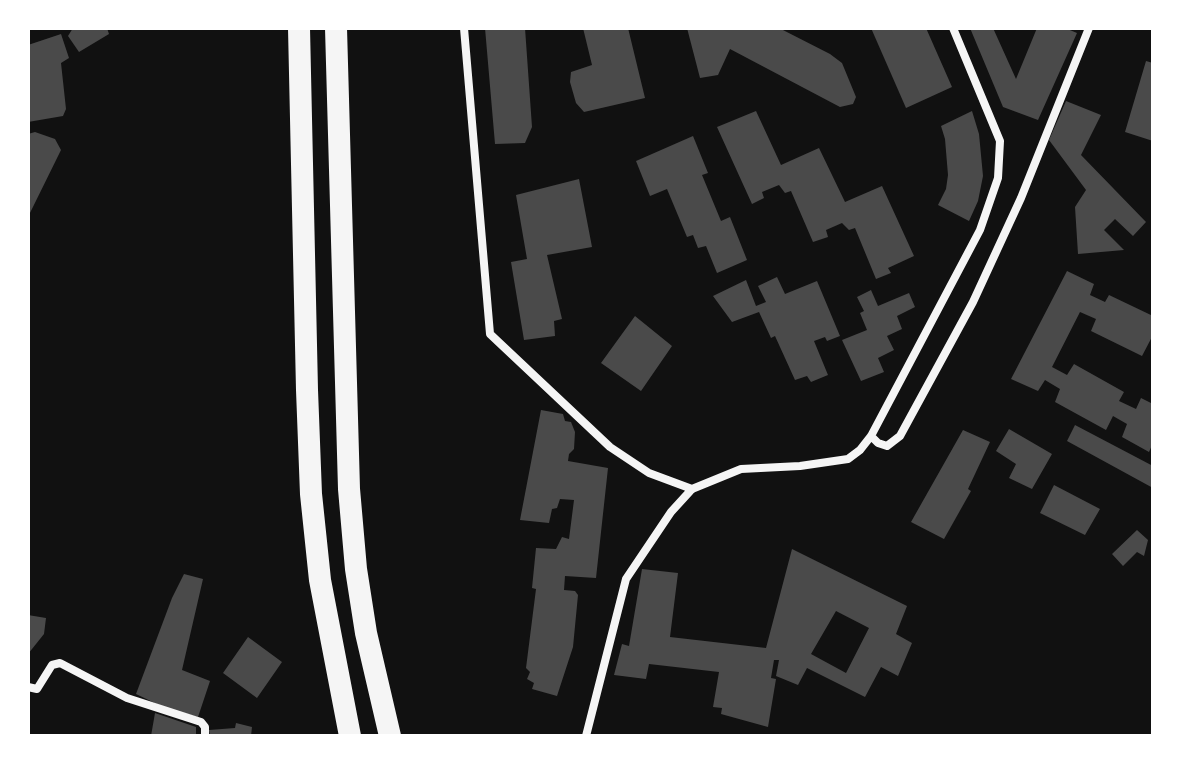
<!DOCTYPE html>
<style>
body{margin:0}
#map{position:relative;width:1181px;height:764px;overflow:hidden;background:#111;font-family:"Golos Text",sans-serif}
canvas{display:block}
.frame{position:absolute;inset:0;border:30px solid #fff;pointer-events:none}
</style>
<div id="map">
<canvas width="1181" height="764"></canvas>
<div class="frame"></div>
</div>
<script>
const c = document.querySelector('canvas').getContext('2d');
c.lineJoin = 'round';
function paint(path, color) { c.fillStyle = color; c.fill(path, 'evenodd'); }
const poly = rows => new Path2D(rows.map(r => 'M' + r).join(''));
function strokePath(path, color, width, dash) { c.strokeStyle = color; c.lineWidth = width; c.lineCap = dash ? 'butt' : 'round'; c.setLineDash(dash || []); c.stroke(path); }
const building = poly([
 [73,28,107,28,109,34,79,52,68,36],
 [485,28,525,28,532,127,525,143,495,144],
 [583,28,628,28,645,98,584,112,576,103,570,82,571,72,592,65],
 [687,28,779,28,830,54,842,63,856,97,853,104,840,107,730,49,718,75,700,78],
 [871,28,926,28,952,87,906,108],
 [970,28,993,28,1016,79,1037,28,1065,28,1077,33,1038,120,1003,107],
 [61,34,69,58,61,63,66,109,63,116,28,122,28,45],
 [1146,61,1153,63,1153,141,1125,132],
 [1066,101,1101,115,1081,155,1146,222,1133,236,1115,219,1104,230,1124,250,1078,254,1075,207,1086,190,1049,140],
 [756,111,781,165,819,148,845,202,882,186,914,256,888,268,891,273,876,279,855,228,849,230,842,223,826,230,828,237,813,242,791,191,785,193,779,185,762,192,764,198,752,204,717,127],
 [972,111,979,134,983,176,978,201,969,221,938,205,946,189,948,175,945,139,941,126],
 [35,132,55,139,61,150,28,217,28,134],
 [693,136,708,173,702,175,721,221,730,217,747,260,717,273,706,246,698,248,693,235,687,237,667,189,650,196,636,161],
 [579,179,592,247,547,255,562,319,554,321,555,336,524,340,511,262,527,259,516,195],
 [1067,271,1094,284,1090,295,1105,302,1109,295,1153,316,1153,335,1142,356,1091,331,1096,319,1080,312,1052,367,1067,375,1074,364,1124,392,1119,401,1136,409,1141,398,1153,404,1153,443,1149,452,1122,437,1127,424,1113,416,1106,430,1055,402,1060,389,1045,380,1038,391,1011,379],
 [777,277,785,294,817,281,840,336,827,341,825,337,814,341,828,375,811,382,807,376,795,380,775,336,771,338,759,312,732,322,713,296,746,280,756,306,766,302,758,286],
 [871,290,878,306,909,293,915,307,897,316,902,329,887,336,894,350,878,358,884,372,861,381,842,340,867,330,860,313,864,311,857,297],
 [635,316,672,346,641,391,601,363],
 [541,410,563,414,565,421,571,422,575,432,574,449,569,454,568,461,608,468,596,578,565,576,564,590,575,591,578,595,573,647,557,696,532,689,534,683,527,679,530,672,526,668,536,589,532,588,536,548,556,549,562,537,569,539,574,500,560,499,557,508,552,509,549,523,520,520],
 [1075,425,1153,466,1153,488,1067,441],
 [1009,429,1052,454,1032,489,1009,478,1016,464,996,451],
 [963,430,990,442,968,489,971,491,944,539,911,522],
 [1054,485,1100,509,1085,535,1040,513],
 [1137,530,1148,540,1144,556,1137,552,1123,566,1112,554],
 [792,549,907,606,896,634,912,643,898,676,881,667,865,697,807,668,798,685,776,676,779,660,774,660,771,678,776,679,768,727,721,714,722,708,713,707,719,672,649,664,646,679,614,675,622,644,629,646,642,569,678,573,670,637,766,648],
 [836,611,869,628,846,673,811,654],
 [184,574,203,579,182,670,210,681,198,717,163,707,136,694,172,598],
 [28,615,46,618,44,634,28,654],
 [248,637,282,662,257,698,223,673],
 [155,713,196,727,196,736,151,736],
 [236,723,252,727,251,736,210,736,209,730,235,728]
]);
const minor = poly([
 [464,28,490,334,610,447,649,473,692,489],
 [871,436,878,443,887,446,900,436,973,302,1021,198,1089,28],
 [28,687,37,689,52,665,60,663,127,698,201,722,205,727,205,736],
 [586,736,626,579,671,512,692,489,741,469,800,466,848,459,860,450,871,436,980,230,998,178,1000,141,953,28]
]);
const motorway = poly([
 [299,28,307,390,311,494,320,580,350,736],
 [336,28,349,489,356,569,366,633,390,736]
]);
paint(building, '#4a4a4a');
strokePath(minor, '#f5f5f5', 8);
strokePath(motorway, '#f5f5f5', 22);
</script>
